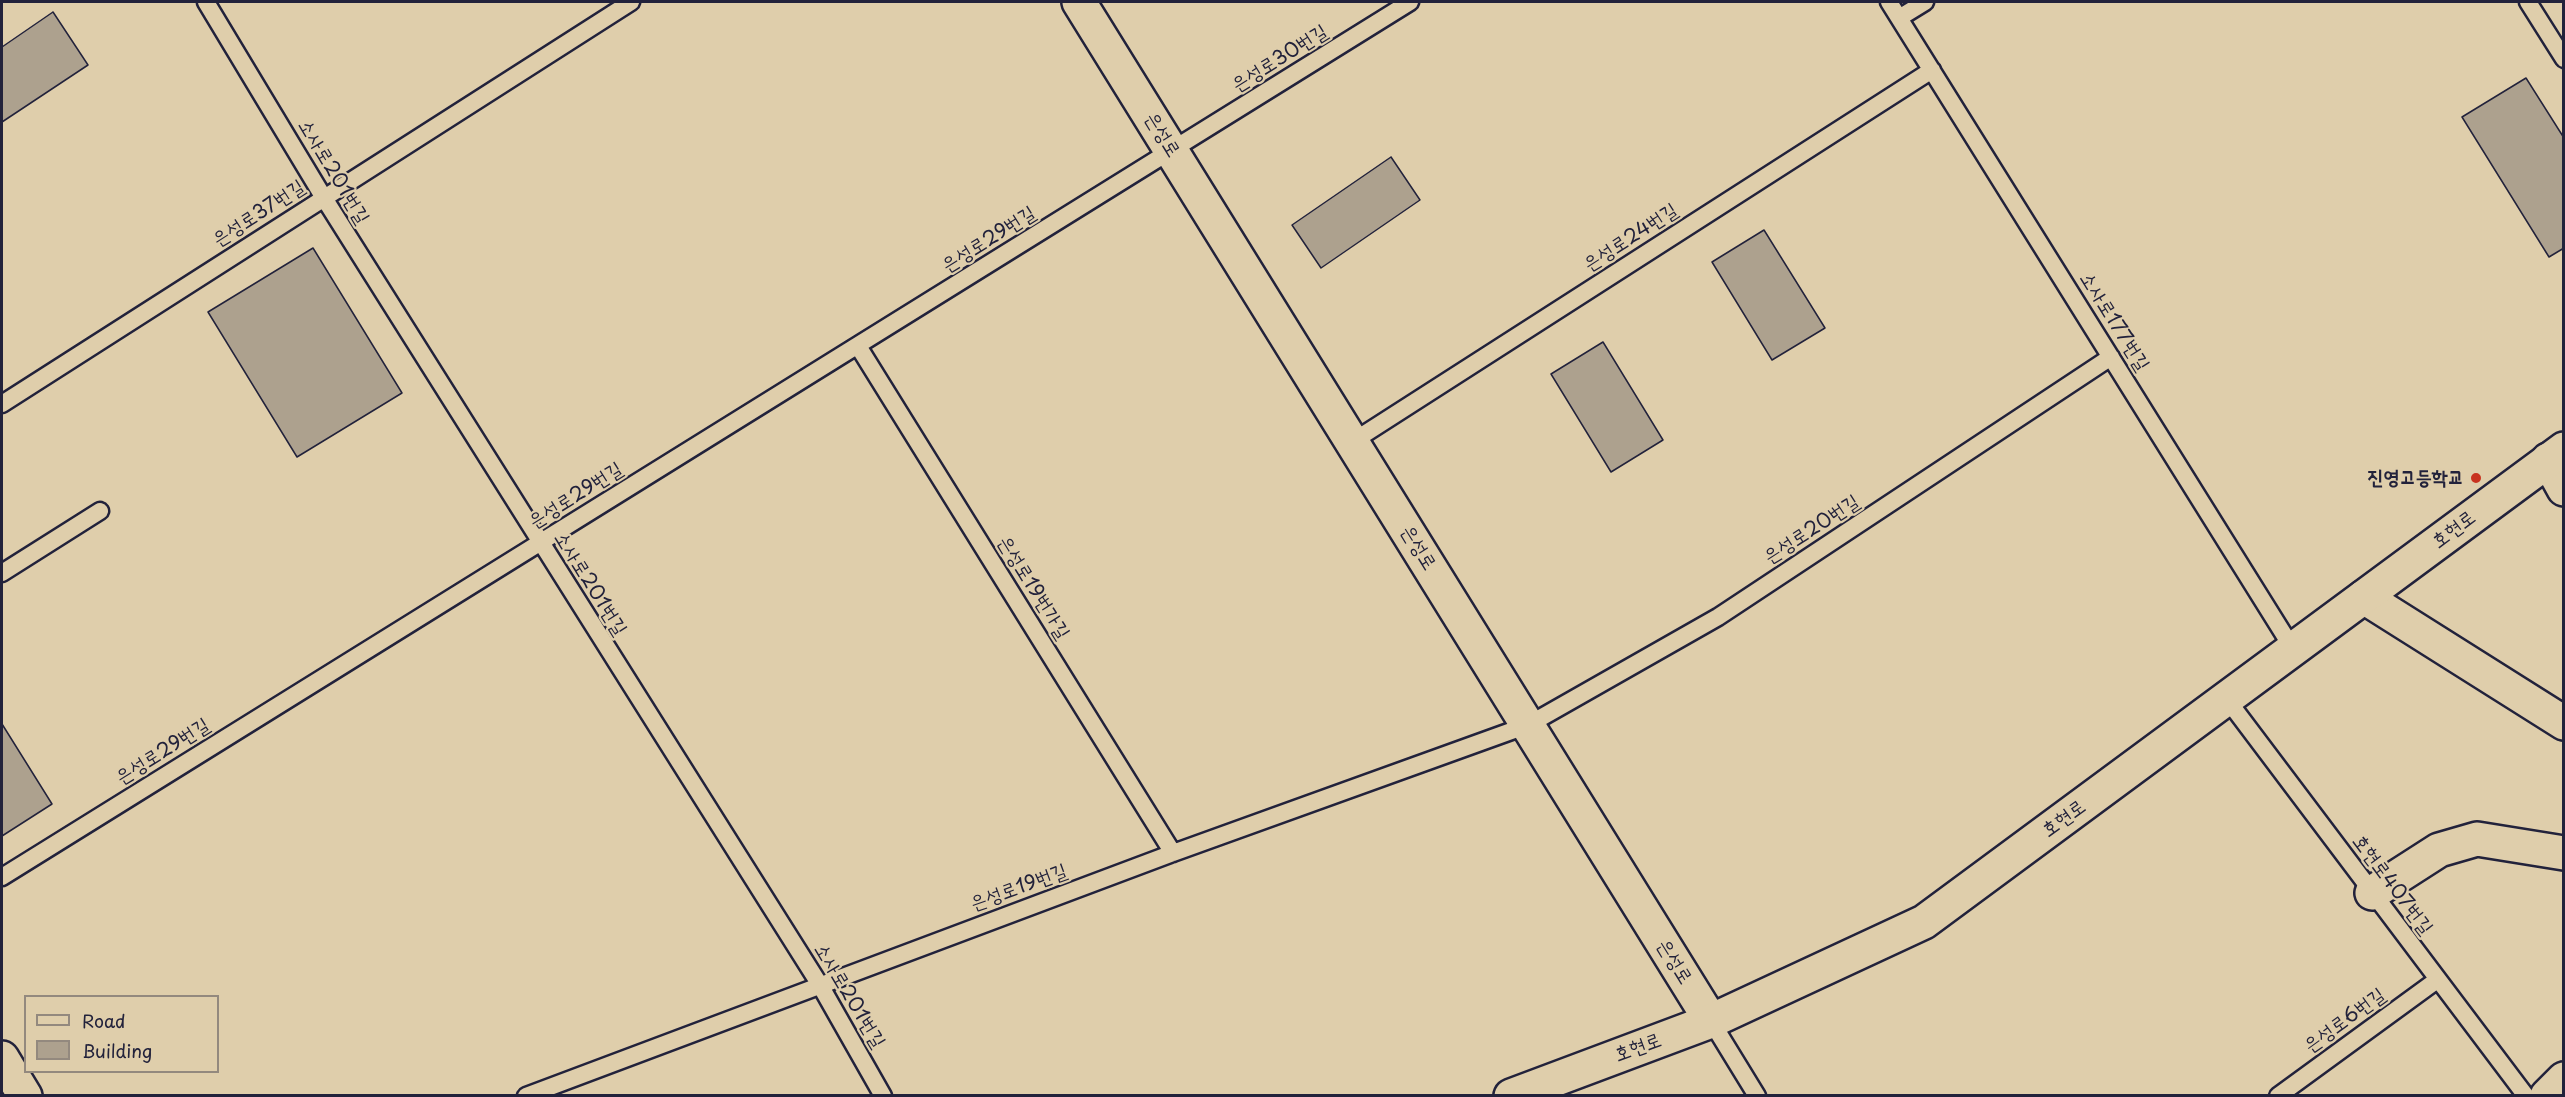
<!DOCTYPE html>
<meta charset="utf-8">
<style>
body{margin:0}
#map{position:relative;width:2565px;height:1097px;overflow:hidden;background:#dfceab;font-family:"Playpen Sans",sans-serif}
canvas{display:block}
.frame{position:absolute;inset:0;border:3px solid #22223b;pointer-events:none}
.legend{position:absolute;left:24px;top:995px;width:195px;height:78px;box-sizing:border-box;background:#dfceab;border:2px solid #93897e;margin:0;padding:8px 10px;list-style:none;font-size:18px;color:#22223b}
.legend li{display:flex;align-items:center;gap:12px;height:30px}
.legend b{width:30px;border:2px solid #93897e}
</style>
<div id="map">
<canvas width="2565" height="1097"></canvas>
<div class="frame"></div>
<ul class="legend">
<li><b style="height:8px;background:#dfceab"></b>Road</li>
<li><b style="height:16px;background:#ada18e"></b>Building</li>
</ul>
</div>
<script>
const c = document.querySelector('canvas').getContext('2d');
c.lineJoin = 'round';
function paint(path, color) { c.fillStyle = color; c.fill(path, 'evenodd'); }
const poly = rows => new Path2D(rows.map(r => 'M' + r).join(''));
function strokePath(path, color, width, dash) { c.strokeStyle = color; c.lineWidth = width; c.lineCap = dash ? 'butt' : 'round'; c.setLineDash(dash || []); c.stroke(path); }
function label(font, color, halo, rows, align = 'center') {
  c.font = font + ' "Playpen Sans","Poor Story",sans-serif'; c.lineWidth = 4.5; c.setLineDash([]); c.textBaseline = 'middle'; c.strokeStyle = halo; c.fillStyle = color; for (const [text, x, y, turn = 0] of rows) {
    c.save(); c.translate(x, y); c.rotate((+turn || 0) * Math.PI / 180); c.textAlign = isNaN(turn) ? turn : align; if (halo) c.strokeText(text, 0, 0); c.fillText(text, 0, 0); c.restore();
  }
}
const building = poly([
 [53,12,88,65,2,122,2,47,53,12],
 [2526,78,2564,138,2564,248,2549,257,2462,117,2526,78],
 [1391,157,1420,200,1321,268,1292,225,1391,157],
 [1764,230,1825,328,1772,360,1712,262,1764,230],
 [313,248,402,393,297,457,208,312,313,248],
 [1603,342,1663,440,1611,472,1551,374,1603,342],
 [2,724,52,804,2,836,2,724]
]);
const service = poly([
 [206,2,324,198,820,985,883,1096],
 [1889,2,2293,649],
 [2528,2,2564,59],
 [1899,18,1925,2],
 [858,346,1173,853],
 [2,404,631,2],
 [1352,442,1932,70],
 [2,573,100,511],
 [2226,698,2526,1096],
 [2,877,1410,2],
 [1711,1021,1757,1096],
 [526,1096,1173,853,1528,725,1718,617,2111,357],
 [2278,1096,2437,980]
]);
const minor = poly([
 [2548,460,2564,489],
 [2364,597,2564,723],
 [2372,893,2439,850,2477,839,2564,853],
 [2,1058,25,1096],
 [2547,1096,2564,1079]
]);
const tertiary = poly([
 [1079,2,1711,1021]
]);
const primary = poly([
 [1511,1096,1711,1021,1924,922,2564,449]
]);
const markers = [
 [2476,478,6,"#c8321e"]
];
const streetNames = [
 ["은성로30번길",1280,59,-32],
 ["은성로",1162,135,58],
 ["소사로201번길",333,172,59],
 ["은성로37번길",259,214,-33],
 ["은성로24번길",1631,238,-33],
 ["은성로29번길",989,240,-32],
 ["소사로177번길",2114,322,58],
 ["은성로29번길",576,496,-32],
 ["은성로20번길",1812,530,-33],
 ["호현로",2454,530,-37],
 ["은성로",1418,548,58],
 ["소사로201번길",590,584,58],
 ["은성로19번가길",1033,588,58],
 ["은성로29번길",163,752,-32],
 ["호현로",2064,819,-36],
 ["호현로407번길",2392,885,53],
 ["은성로19번길",1019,888,-20],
 ["은성로",1674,962,58],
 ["소사로201번길",849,996,59],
 ["은성로6번길",2345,1021,-36],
 ["호현로",1638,1048,-20]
];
const poiNames = [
 ["진영고등학교",2464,478]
];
paint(building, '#ada18e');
strokePath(building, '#22223b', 1.5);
strokePath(service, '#22223b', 21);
strokePath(minor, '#22223b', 38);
strokePath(tertiary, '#22223b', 38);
strokePath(primary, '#22223b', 38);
strokePath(service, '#dfceab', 16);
strokePath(minor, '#dfceab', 33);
strokePath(tertiary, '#dfceab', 33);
strokePath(primary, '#dfceab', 33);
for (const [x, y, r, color] of markers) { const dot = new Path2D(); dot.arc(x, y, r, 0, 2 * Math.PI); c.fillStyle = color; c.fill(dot); strokePath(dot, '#dfceab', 2); }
label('20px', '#22223b', '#dfceab', streetNames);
label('bold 20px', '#22223b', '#dfceab', poiNames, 'right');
</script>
